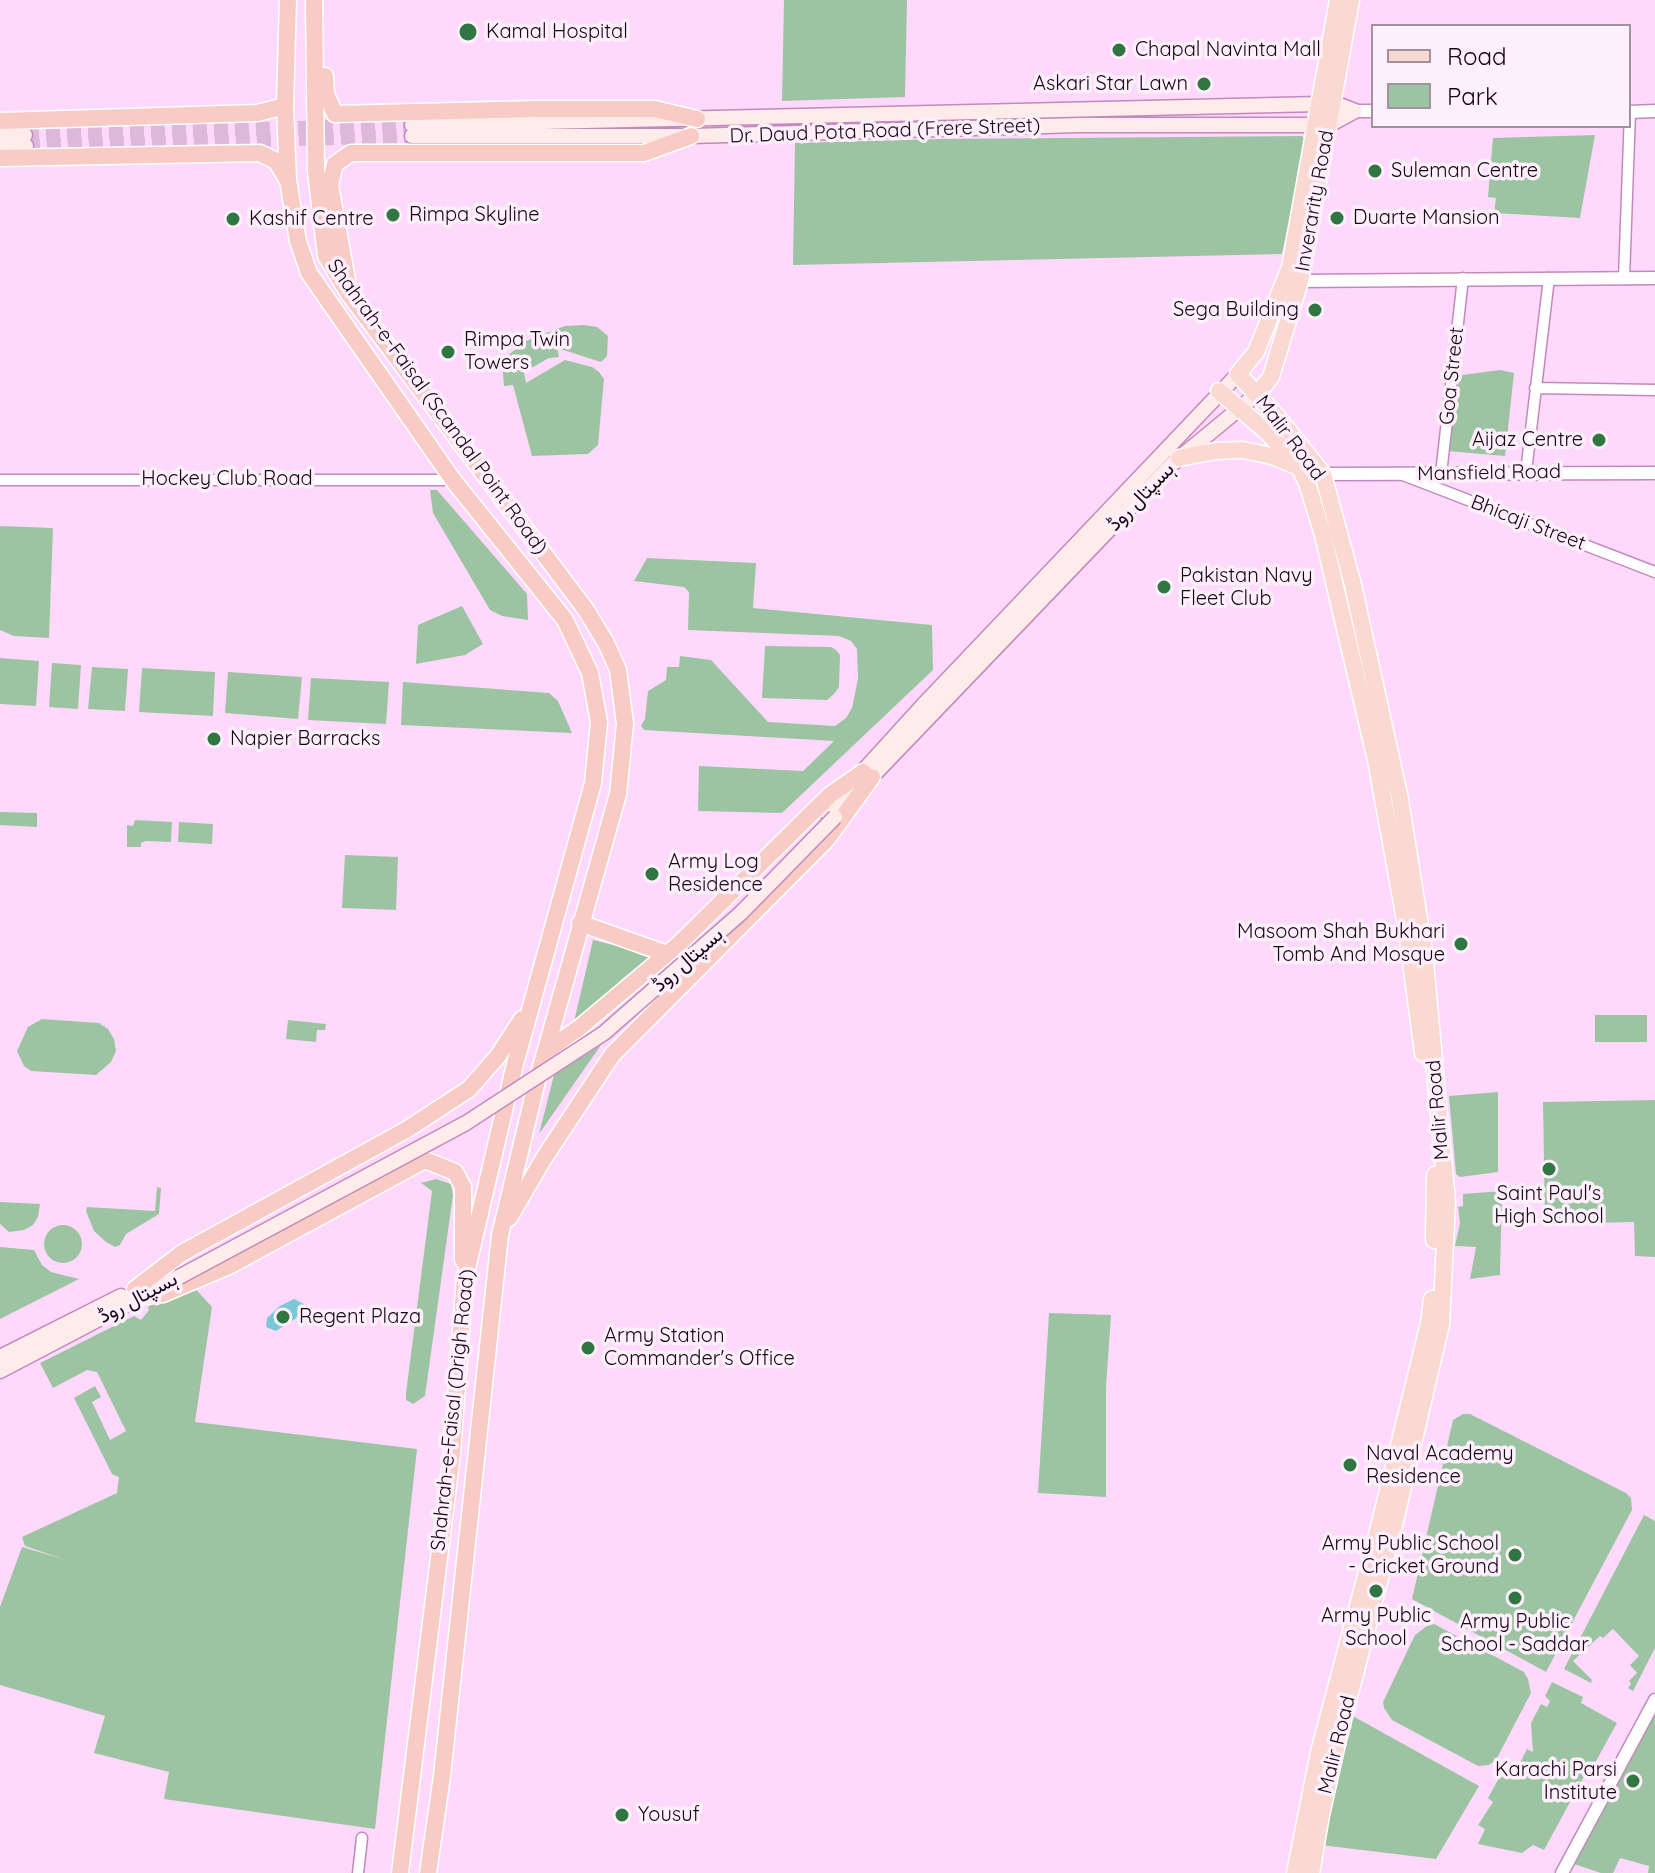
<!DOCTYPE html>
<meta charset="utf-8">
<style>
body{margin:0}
#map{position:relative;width:1655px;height:1873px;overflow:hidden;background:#ffd9fb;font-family:Quicksand,sans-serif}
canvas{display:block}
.legend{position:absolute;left:1371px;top:24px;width:260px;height:104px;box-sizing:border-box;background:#fdf0fb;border:2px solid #a192a0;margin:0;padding:10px 14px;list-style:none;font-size:24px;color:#180417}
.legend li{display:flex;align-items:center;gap:16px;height:40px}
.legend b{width:40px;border:2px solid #a192a0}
</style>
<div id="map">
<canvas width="1655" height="1873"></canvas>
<ul class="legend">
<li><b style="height:10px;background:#fad9d3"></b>Road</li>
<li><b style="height:22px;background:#9cc4a2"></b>Park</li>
</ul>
</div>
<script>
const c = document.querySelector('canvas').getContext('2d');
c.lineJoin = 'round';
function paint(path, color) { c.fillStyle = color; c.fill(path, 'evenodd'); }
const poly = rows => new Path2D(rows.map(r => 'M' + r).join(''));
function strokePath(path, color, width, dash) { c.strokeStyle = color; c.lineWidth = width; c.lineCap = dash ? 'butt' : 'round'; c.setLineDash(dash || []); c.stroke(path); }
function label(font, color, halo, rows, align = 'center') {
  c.font = font + ' Quicksand,Vazirmatn,sans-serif'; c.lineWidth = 7; c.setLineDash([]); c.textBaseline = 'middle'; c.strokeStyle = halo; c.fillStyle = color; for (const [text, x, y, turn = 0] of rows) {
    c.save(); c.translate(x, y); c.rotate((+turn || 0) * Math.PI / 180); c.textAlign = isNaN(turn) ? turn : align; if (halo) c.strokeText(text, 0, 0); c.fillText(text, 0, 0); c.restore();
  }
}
const green = poly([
 [784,0,907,0,905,97,782,101],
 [1595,135,1580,218,1494,213,1496,198,1488,197,1493,138],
 [1302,136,1306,141,1282,254,793,265,795,143,942,139],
 [584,325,597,327,608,336,607,356,601,362,557,348,559,357,549,358,524,372,526,383,565,360,592,367,599,372,604,379,598,445,588,454,532,456,513,385,504,386,502,360,526,341,565,326],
 [1500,370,1514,373,1505,456,1447,451,1455,376],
 [430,490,437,490,527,594,528,620,502,616,490,610,433,513],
 [0,526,53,528,49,638,14,636,0,630],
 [647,558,756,563,753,608,932,625,933,670,782,813,698,811,699,766,803,771,834,741,644,730,641,726,645,719,648,691,666,680,667,667,679,667,680,656,711,660,768,722,835,726,846,718,852,708,858,679,857,649,851,641,839,636,688,630,689,592,684,587,634,581],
 [462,606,483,644,465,655,416,664,418,625],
 [765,646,831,647,836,650,840,655,839,687,834,694,827,700,762,698],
 [0,658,39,661,36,706,0,704],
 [52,663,81,665,78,709,49,707],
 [92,667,128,669,125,711,88,709],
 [142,668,215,672,213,716,139,712],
 [228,672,302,677,298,719,225,713],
 [311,678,389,682,386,724,308,720],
 [403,682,549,693,558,701,572,733,401,725],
 [0,812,37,813,37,827,0,825],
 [135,820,172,822,171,842,146,841,141,843,141,847,127,847,127,825,133,826],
 [179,822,213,824,212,844,178,842],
 [345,855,398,857,396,910,342,908],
 [593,940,652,954,573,1026],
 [1595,1015,1647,1015,1647,1042,1595,1042],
 [42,1019,99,1023,108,1029,114,1039,116,1051,111,1062,96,1075,31,1071,24,1066,17,1051,28,1027],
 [288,1020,326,1024,325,1030,317,1030,316,1042,286,1039],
 [601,1045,539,1134,554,1075],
 [1498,1092,1498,1172,1460,1177,1456,1174,1449,1096],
 [1655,1100,1655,1257,1635,1256,1634,1222,1545,1224,1543,1102],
 [436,1179,451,1184,453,1195,425,1396,413,1404,406,1400,406,1393,432,1191,421,1183],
 [157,1187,161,1188,159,1214,126,1234,120,1245,115,1247,106,1242,94,1231,86,1211,87,1207,155,1211],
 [1502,1191,1500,1275,1470,1279,1476,1247,1455,1246,1460,1223,1458,1207,1463,1206,1463,1194],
 [0,1202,40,1204,38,1217,33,1225,24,1230,9,1232,0,1224],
 '44 1244a19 19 0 1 1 38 0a19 19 0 1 1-38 0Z',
 [0,1247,34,1250,42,1265,51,1272,79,1279,0,1319],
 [190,1283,212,1307,195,1422,417,1449,375,1829,164,1799,169,1772,94,1753,105,1716,0,1685,0,1607,22,1547,63,1559,25,1546,22,1537,117,1493,119,1477,112,1474,74,1398,95,1386,101,1397,92,1402,110,1440,126,1431,97,1372,87,1370,53,1388,40,1363,134,1316,141,1320,149,1310,148,1307],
 [1049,1313,1111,1315,1106,1387,1106,1497,1038,1493],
 [1463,1414,1470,1414,1626,1493,1631,1498,1632,1510,1546,1672,1412,1599,1453,1420],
 [1644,1515,1655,1521,1655,1648,1633,1691,1628,1688,1631,1684,1629,1681,1637,1673,1630,1665,1639,1656,1613,1629,1603,1638,1600,1636,1573,1661,1592,1680,1591,1683,1564,1669],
 [1434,1624,1524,1672,1528,1679,1531,1693,1496,1760,1489,1765,1478,1766,1392,1720,1384,1708,1383,1702,1415,1635,1427,1626],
 [1552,1682,1583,1697,1581,1703,1617,1723,1596,1761,1587,1771,1544,1850,1533,1845,1522,1853,1478,1844,1485,1829,1478,1825,1493,1802,1488,1798,1499,1778,1525,1767,1520,1763,1527,1749,1533,1752,1531,1723,1541,1704,1547,1707,1550,1701,1545,1696],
 [1655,1707,1655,1873,1648,1873,1649,1866,1620,1858,1613,1873,1601,1873,1568,1862],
 [1351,1715,1479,1786,1436,1859,1313,1844]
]);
const water = poly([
 [294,1299,304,1304,303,1311,295,1319,276,1331,266,1327,267,1318,280,1306]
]);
const secondaryTunnel = poly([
 [25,135,412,125],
 [26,146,412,136]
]);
const minor = poly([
 [1624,278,1630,112],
 [1535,388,1655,390],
 [1526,472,1549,278],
 [1441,474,1463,278],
 [1403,475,1655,572],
 [0,480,453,480],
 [358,1873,362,1838]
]);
const tertiary = poly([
 [1355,111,1373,111],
 [1629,112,1655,111],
 [1300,281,1655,278],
 [1323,474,1655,473],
 [1562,1873,1655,1700]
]);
const secondary = poly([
 [412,125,1319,104,1337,104,1355,111],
 [0,134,25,135],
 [412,136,691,136,1080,125,1329,125,1355,111],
 [0,147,26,146],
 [866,783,1171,465,1257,394],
 [826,812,925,703,1238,374],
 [0,1357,121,1296],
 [0,1371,179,1277]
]);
const primary = poly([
 [1219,391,1269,434,1299,467,1307,483,1323,535,1376,760,1407,931,1423,1053],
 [1257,394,1271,377,1300,281,1351,0],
 [1179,458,1216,451,1243,450,1272,456,1294,465],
 [1434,1240,1435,1175],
 [1295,1873,1319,1752,1380,1523,1429,1323,1432,1299],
 [1311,1873,1321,1815,1339,1735,1396,1517,1441,1324,1447,1202,1424,951,1400,799,1353,585,1323,474,1279,419,1238,374,1256,352,1290,267,1338,0]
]);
const trunk = poly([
 [288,0,285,106,288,180,298,241,309,273,453,480,565,620,590,673,599,722,593,783,515,1064,465,1277,452,1453,400,1873],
 [314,0,316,171,326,256,349,294,586,610,606,643,618,670,625,724,618,794,536,1085,500,1235,442,1776,428,1873],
 [325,76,326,94,335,114,536,109,655,109,697,119],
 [0,121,257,113,285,106],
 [0,158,260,153,276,161,287,179],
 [348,286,330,185,335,164,351,153,644,153,691,136],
 [580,923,667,954],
 [545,1052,579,1028,680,943,830,795,863,772],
 [509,1218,544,1158,612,1055,827,839,872,777],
 [135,1289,182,1253,406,1130,469,1089,498,1056,522,1019],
 [143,1296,163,1294,229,1266,425,1160,455,1172,463,1187,463,1260]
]);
const secondaryBridge = poly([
 [179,1277,466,1123,604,1033,741,913,835,817]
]);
const markers = [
 [468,32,10,"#307642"],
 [1119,50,8,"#307642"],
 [1204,84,8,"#307642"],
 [1375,171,8,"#307642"],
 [393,215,8,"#307642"],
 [1337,218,8,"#307642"],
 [233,219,8,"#307642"],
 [1315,310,8,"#307642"],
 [448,352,8,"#307642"],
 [1599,440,8,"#307642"],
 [1164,587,8,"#307642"],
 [214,739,8,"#307642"],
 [652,874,8,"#307642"],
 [1461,944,8,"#307642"],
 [1549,1169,8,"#307642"],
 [283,1317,8,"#307642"],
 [588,1348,8,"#307642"],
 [1350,1465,8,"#307642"],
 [1515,1555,8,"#307642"],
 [1376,1591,8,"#307642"],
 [1515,1598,8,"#307642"],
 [1633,1781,8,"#307642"],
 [622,1815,8,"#307642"]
];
const poiNames = [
 ["Kamal Hospital",486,32],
 ["Chapal Navinta Mall",1135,50],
 ["Askari Star Lawn",1188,84,"right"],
 ["Suleman Centre",1391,171],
 ["Rimpa Skyline",409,215],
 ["Duarte Mansion",1353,218],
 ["Kashif Centre",249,219],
 ["Sega Building",1299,310,"right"],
 ["Rimpa Twin",464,340],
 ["Towers",464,363],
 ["Aijaz Centre",1583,440,"right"],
 ["Pakistan Navy",1180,576],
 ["Fleet Club",1180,599],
 ["Napier Barracks",230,739],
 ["Army Log",668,862],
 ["Residence",668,885],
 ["Masoom Shah Bukhari",1445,932,"right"],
 ["Tomb And Mosque",1445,955,"right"],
 ["Saint Paul's",1549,1194,"center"],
 ["High School",1549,1217,"center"],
 ["Regent Plaza",299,1317],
 ["Army Station",604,1336],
 ["Commander's Office",604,1359],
 ["Naval Academy",1366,1454],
 ["Residence",1366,1477],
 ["Army Public School",1499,1544,"right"],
 ["- Cricket Ground",1499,1567,"right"],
 ["Army Public",1376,1616,"center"],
 ["School",1376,1639,"center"],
 ["Army Public",1515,1622,"center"],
 ["School - Saddar",1515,1645,"center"],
 ["Karachi Parsi",1617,1770,"right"],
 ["Institute",1617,1793,"right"],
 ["Yousuf",638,1815]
];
const streetNames = [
 ["Dr. Daud Pota Road (Frere Street)",885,131,-2],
 ["Inverarity Road",1315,201,-80],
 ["Goa Street",1452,376,-84],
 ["Shahrah-e-Faisal (Scandal Point Road)",437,407,54],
 ["Malir Road",1290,438,53],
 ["Mansfield Road",1489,473,-1],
 ["Hockey Club Road",227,479],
 ["ہسپتال روڈ",1141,497,-46],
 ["Bhicaji Street",1528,523,21],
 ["ہسپتال روڈ",688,960,-41],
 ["Malir Road",1438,1110,-95],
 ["ہسپتال روڈ",138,1298,-28],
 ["Shahrah-e-Faisal (Drigh Road)",453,1410,-84],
 ["Malir Road",1337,1745,-76]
];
paint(green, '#9cc4a2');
paint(water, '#78c8d6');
strokePath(secondaryTunnel, '#dcb9d9', 14, [14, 7]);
strokePath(minor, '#c389be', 13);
strokePath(tertiary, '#c389be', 15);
strokePath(secondary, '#c389be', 17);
strokePath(primary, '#fff', 19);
strokePath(trunk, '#fff', 19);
strokePath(minor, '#fff', 10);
strokePath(tertiary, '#fff', 12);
strokePath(secondary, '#fdece9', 14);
strokePath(primary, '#fad9d3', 16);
strokePath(trunk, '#f8ccc4', 16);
strokePath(secondaryBridge, '#c389be', 17, []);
strokePath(secondaryBridge, '#fdece9', 14);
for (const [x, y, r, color] of markers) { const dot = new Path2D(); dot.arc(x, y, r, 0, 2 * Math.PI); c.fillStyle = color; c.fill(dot); strokePath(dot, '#fdf0fb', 3); }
label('20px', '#180417', '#fdf0fb', poiNames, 'left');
label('20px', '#180417', '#fdf0fb', streetNames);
</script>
